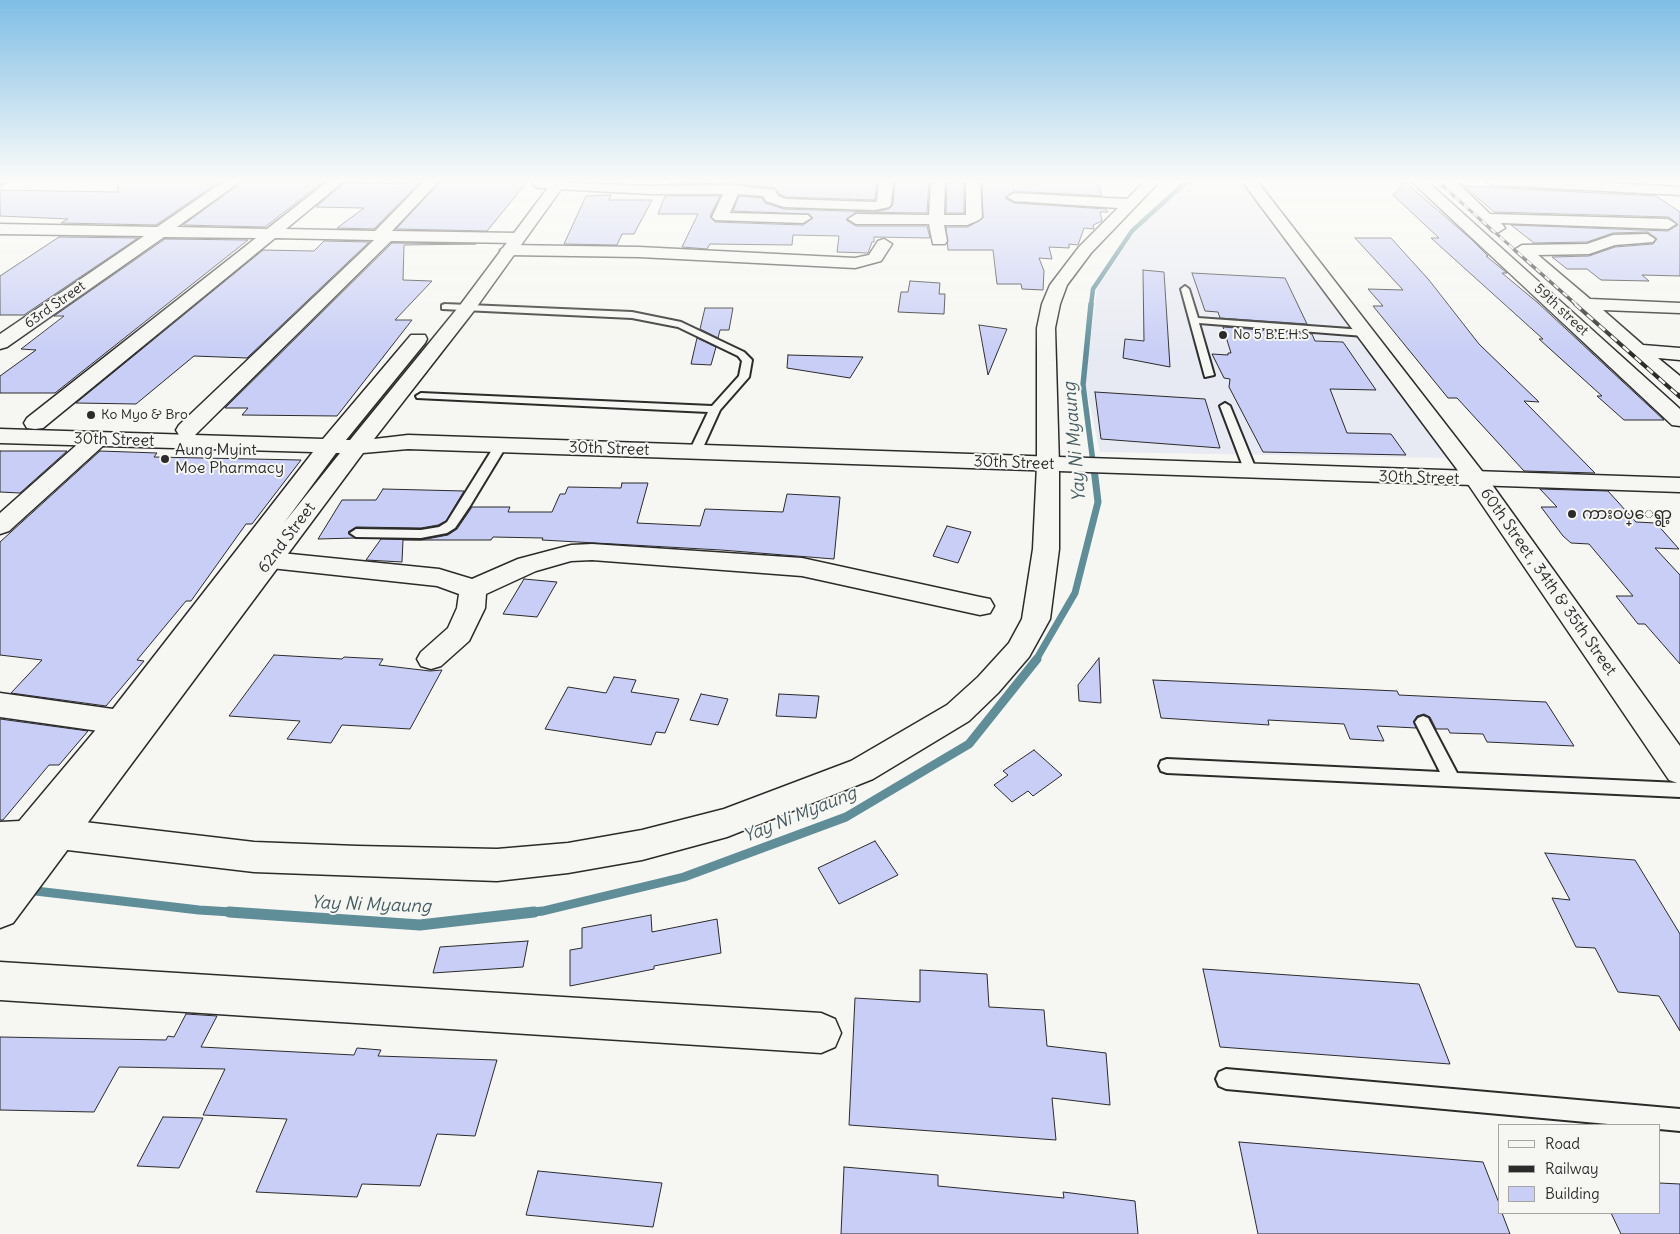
<!DOCTYPE html>
<meta charset="utf-8">
<style>
body{margin:0}
#map{position:relative;width:1680px;height:1234px;overflow:hidden;background:#f6f6f2;font-family:Delius,sans-serif}
canvas{display:block}
.legend{position:absolute;left:1498px;top:1124px;width:162px;height:90px;box-sizing:border-box;background:#f6f6f2;border:1px solid #a5a5a2;margin:0;padding:6px 9px;list-style:none;font-size:15px;color:#2b2b2b}
.legend li{display:flex;align-items:center;gap:10px;height:25px}
.legend b{width:25px;border:1px solid #a5a5a2}
</style>
<div id="map">
<canvas width="1680" height="1234"></canvas>
<ul class="legend">
<li><b style="height:6px;background:#f6f6f2"></b>Road</li>
<li><b style="height:6px;background:#2b2b2b"></b>Railway</li>
<li><b style="height:14px;background:#c8cef6"></b>Building</li>
</ul>
</div>
<script>
const c = document.querySelector('canvas').getContext('2d');
c.lineJoin = 'round';
function paint(path, color) { c.fillStyle = color; c.fill(path, 'evenodd'); }
const poly = rows => new Path2D(rows.map(r => 'M' + r).join(''));
function strokePath(path, color, width, dash) { c.strokeStyle = color; c.lineWidth = width; c.lineCap = dash ? 'butt' : 'round'; c.setLineDash(dash || []); c.stroke(path); }
function label(font, color, halo, rows, align = 'center') {
  c.font = font + ' Delius,"Noto Sans Myanmar",sans-serif'; c.lineWidth = 4; c.setLineDash([]); c.textBaseline = 'middle'; c.strokeStyle = halo; c.fillStyle = color; for (const [text, x, y, turn = 0] of rows) {
    c.save(); c.translate(x, y); c.rotate((+turn || 0) * Math.PI / 180); c.textAlign = isNaN(turn) ? turn : align; if (halo) c.strokeText(text, 0, 0); c.fillText(text, 0, 0); c.restore();
  }
}
const built = poly([
 [1191,181,1240,181,1447,458,1100,452,1085,383,1097,288,1136,231]
]);
const streamFar4 = poly([
 [1091,305,1093,289,1132,231,1187,181]
]);
const streamFar3 = poly([
 [1091,304,1083,385,1093,462]
]);
const streamFar2 = poly([
 [1036,660,1075,593,1098,502,1093,460]
]);
const streamFar1 = poly([
 [27,890,199,910,247,913],
 [523,913,543,911,684,877,846,817,969,744,1037,659]
]);
const stream = poly([
 [229,912,420,925,534,912]
]);
const building = poly([
 [118,181,220,181,156,225,61,223,68,219,0,216,0,190,118,192,118,181],
 [243,181,324,181,265,227,183,225,243,181],
 [407,181,421,181,374,229,337,228,364,208,316,207,345,182,404,184,407,181],
 [441,181,528,181,487,231,396,229,441,181],
 [670,181,877,181,875,200,786,197,779,194,775,188,733,183,669,184,670,181],
 [895,181,929,181,927,213,856,212,846,220,856,226,927,226,930,238,874,237,874,242,872,242,868,253,837,252,839,236,793,235,792,245,710,244,707,249,682,247,698,214,658,214,665,196,720,196,710,216,715,222,803,225,813,218,809,214,733,211,739,196,762,198,765,203,784,209,875,212,889,209,893,205,895,181],
 [947,181,964,181,964,213,946,213,947,181],
 [982,181,1097,181,1102,196,1014,191,1005,198,1014,203,1106,209,1108,212,1100,212,1102,221,1093,225,1094,229,1084,228,1078,245,1069,244,1069,248,1049,247,1052,259,1039,258,1044,271,1043,290,1022,289,1021,284,997,284,993,250,948,250,946,227,968,227,983,218,982,181],
 [1405,182,1471,239,1488,256,1486,256,1507,273,1502,273,1538,303,1664,420,1624,420,1597,396,1602,396,1539,339,1543,339,1431,238,1439,238,1393,195,1405,182],
 [1464,186,1656,196,1680,212,1680,276,1642,275,1649,281,1601,280,1587,269,1567,269,1552,257,1589,256,1615,247,1653,244,1657,239,1648,232,1613,233,1587,242,1534,243,1511,225,1668,231,1678,225,1669,217,1494,212,1464,186],
 [611,195,609,200,652,200,634,234,622,234,617,245,564,244,586,196,611,195],
 [59,237,138,238,24,315,0,315,0,276,59,237],
 [1355,238,1391,238,1429,280,1479,344,1539,402,1524,401,1595,473,1524,471,1457,398,1448,398,1373,306,1383,306,1368,289,1403,290,1355,238],
 [165,239,248,240,55,393,0,393,0,376,36,350,21,349,64,316,54,316,165,239],
 [324,241,369,242,247,358,194,356,136,404,76,403,263,250,314,251,324,241],
 [392,243,476,244,404,245,403,280,432,281,395,320,412,320,337,416,242,415,248,408,225,408,392,243],
 [1143,270,1164,272,1170,367,1123,358,1125,339,1144,341,1143,270],
 [1192,273,1285,278,1307,324,1220,318,1218,312,1205,311,1192,273],
 [910,281,940,283,939,294,945,294,944,314,898,312,901,292,908,292,910,281],
 [705,308,733,308,729,330,720,330,718,338,700,329,705,308],
 [979,325,1007,329,988,375,979,325],
 [1223,327,1312,334,1315,341,1343,342,1376,390,1330,389,1347,433,1391,434,1406,455,1263,452,1229,387,1230,379,1224,378,1212,354,1228,355,1228,353,1231,353,1223,327],
 [697,338,716,347,711,365,691,364,697,338],
 [788,355,863,357,850,378,787,368,788,355],
 [1095,392,1205,399,1220,448,1101,439,1095,392],
 [0,451,67,451,20,493,0,492,0,451],
 [100,451,157,453,154,457,301,460,252,524,246,524,191,601,186,601,137,660,144,661,106,706,11,693,42,660,0,655,0,542,100,451],
 [622,483,648,483,637,523,700,526,705,509,783,512,787,494,840,497,834,559,721,550,542,540,543,538,493,537,491,540,403,540,402,562,366,560,381,539,421,540,448,535,457,529,472,507,510,507,508,512,552,512,560,494,565,494,568,487,621,488,622,483],
 [383,489,464,491,446,521,438,525,421,528,356,527,348,532,355,538,318,539,342,500,376,500,383,489],
 [1540,489,1608,491,1636,522,1656,523,1679,549,1655,548,1680,575,1680,664,1645,624,1638,624,1616,596,1633,596,1589,544,1571,543,1563,536,1541,507,1557,507,1540,489],
 [947,526,971,532,958,563,933,556,947,526],
 [524,579,557,582,537,617,503,614,524,579],
 [274,655,342,659,344,657,383,659,379,665,430,671,442,670,410,729,342,725,331,743,287,739,300,721,229,716,274,655],
 [1099,658,1101,703,1079,701,1078,685,1099,658],
 [614,677,636,680,631,692,679,699,665,733,656,732,651,745,545,729,568,687,606,693,614,677],
 [1153,680,1397,691,1399,695,1546,702,1574,746,1487,742,1483,734,1450,733,1448,729,1436,729,1430,717,1424,714,1417,716,1414,721,1416,728,1377,726,1384,741,1350,739,1344,724,1268,720,1269,725,1161,718,1153,680],
 [701,694,728,699,718,725,690,720,701,694],
 [779,694,819,696,816,718,776,716,779,694],
 [0,719,88,731,59,765,49,765,3,820,0,820,0,719],
 [1034,750,1062,775,1033,796,1028,791,1012,802,994,785,1008,775,1003,771,1034,750],
 [875,841,898,875,839,904,818,868,875,841],
 [1545,853,1635,860,1680,934,1680,1031,1659,996,1618,992,1595,948,1576,947,1552,898,1570,900,1545,853],
 [651,915,652,932,717,919,721,953,654,966,654,969,570,986,570,950,582,948,582,928,651,915],
 [528,941,523,967,433,973,440,947,528,941],
 [1203,969,1419,984,1450,1064,1220,1047,1203,969],
 [920,970,987,974,989,1007,1044,1010,1047,1046,1106,1053,1110,1105,1052,1098,1056,1140,849,1125,855,998,920,1002,920,970],
 [186,1014,217,1016,201,1047,354,1055,357,1048,381,1050,378,1056,497,1060,475,1136,437,1134,420,1186,362,1184,357,1197,256,1192,287,1119,203,1115,225,1069,119,1067,94,1112,0,1110,0,1037,166,1040,168,1036,174,1037,186,1014],
 [163,1117,203,1118,179,1168,137,1166,163,1117],
 [1239,1142,1483,1162,1499,1203,1499,1213,1502,1213,1510,1234,1258,1234,1239,1142],
 [844,1167,938,1175,938,1186,1064,1198,1063,1192,1135,1201,1138,1234,841,1234,844,1167],
 [538,1171,662,1183,653,1227,526,1215,538,1171],
 [1659,1183,1680,1184,1680,1234,1621,1234,1611,1213,1659,1213,1659,1183]
]);
const lane = poly([
 [1185,286,1189,289,1198,318,1364,330,1369,333,1364,336,1199,323,1214,375,1205,377,1181,289,1185,286],
 [445,304,632,312,681,322,744,352,752,360,749,377,720,410,701,452,695,455,689,452,708,412,417,398,416,396,421,393,712,406,739,376,742,361,738,356,678,327,632,318,442,309,442,305,445,304],
 [1225,403,1230,406,1257,472,1255,474,1247,474,1245,472,1220,406,1225,403],
 [501,442,507,445,470,506,455,528,447,533,421,538,356,537,350,533,356,529,421,530,439,527,447,522,495,445,501,442],
 [1423,716,1428,718,1457,773,1680,783,1680,797,1167,773,1161,771,1159,766,1161,761,1167,759,1440,772,1415,722,1418,718,1423,716],
 [1226,1069,1680,1109,1680,1131,1659,1129,1659,1125,1619,1125,1226,1089,1219,1086,1216,1079,1219,1072,1226,1069]
]);
const street = poly([
 [0,181,8,181,0,186,0,181],
 [224,181,241,181,177,227,267,229,328,181,344,181,286,229,375,231,424,181,439,181,392,231,517,233,525,238,517,243,391,241,195,435,187,437,179,435,176,430,179,425,374,240,275,238,43,428,35,429,27,428,24,423,27,418,256,238,164,237,7,347,0,349,0,334,144,236,0,234,0,224,157,227,224,181],
 [535,181,649,186,733,185,775,190,778,196,786,199,875,202,877,201,879,181,893,181,891,204,889,207,875,210,784,207,766,201,763,196,738,194,730,213,808,215,811,218,803,223,715,220,712,217,723,194,649,194,540,188,535,187,533,184,535,181],
 [931,181,945,181,944,215,966,215,966,181,980,181,982,217,979,220,967,225,944,225,947,241,945,244,933,244,929,224,856,224,848,219,856,214,929,215,931,181],
 [1145,181,1160,181,1091,253,1067,285,1060,304,1055,328,1059,465,1059,549,1050,619,1029,657,998,693,969,721,873,779,727,837,642,860,568,873,497,881,254,872,59,849,0,852,0,822,59,819,254,842,357,846,497,849,568,843,642,830,724,809,851,761,947,705,978,677,1009,643,1022,619,1033,549,1037,465,1037,328,1042,304,1050,285,1079,247,1118,208,1014,201,1007,197,1014,193,1127,199,1145,181],
 [1242,181,1257,181,1485,475,1680,746,1680,784,1669,780,1468,484,1242,181],
 [1411,181,1427,181,1680,409,1680,426,1672,425,1411,181],
 [1440,181,1456,181,1490,214,1668,219,1676,224,1668,229,1501,223,1505,228,1497,233,1492,231,1440,181],
 [1485,181,1579,181,1680,187,1680,195,1492,185,1485,181],
 [1647,234,1655,239,1653,242,1615,245,1589,254,1538,255,1590,299,1680,303,1680,313,1603,310,1643,345,1680,348,1680,360,1658,358,1680,376,1680,393,1673,391,1514,250,1522,245,1587,244,1613,235,1647,234],
 [884,239,892,244,881,261,855,268,639,257,508,255,500,250,508,245,639,247,855,258,869,255,878,241,884,239],
 [97,432,105,434,108,439,105,444,9,531,0,534,0,513,89,434,97,432],
 [592,544,802,558,980,597,990,599,994,606,990,613,980,615,802,576,592,560,571,561,536,571,486,594,485,608,469,641,441,666,431,669,421,666,417,659,421,652,448,628,457,608,459,594,437,586,271,568,246,568,237,566,233,560,237,554,246,552,271,552,439,569,472,579,518,559,571,545,592,544],
 [0,693,120,710,131,714,135,722,131,730,120,734,0,717,0,693],
 [0,962,821,1013,835,1019,841,1033,835,1047,821,1053,0,1000,0,962]
]);
const secondary = poly([
 [553,181,567,181,473,312,374,439,408,435,1680,478,1680,492,408,449,363,453,13,923,0,928,0,844,109,714,313,452,0,443,0,429,323,439,411,335,425,335,427,339,425,343,346,440,350,440,461,304,553,181],
 [336,453,340,453,284,523,336,453]
]);
const railFar1 = poly([
 [1437,181,1577,305]
]);
const rail = poly([
 [1575,304,1680,397]
]);
const markers = [
 [1223,335,5,"#2b2b2b"],
 [91,415,5,"#2b2b2b"],
 [165,459,5,"#2b2b2b"],
 [1572,514,5,"#2b2b2b"]
];
const farStreetnames = [
 ["63rd Street",55,305,-35],
 ["59th street",1561,310,43]
];
const farPoinames = [
 ["No 5 B.E.H.S",1233,335],
 ["Ko Myo & Bro",101,415]
];
const streetNames = [
 ["30th Street",114,440,2],
 ["30th Street",609,449,2],
 ["30th Street",1014,463,2],
 ["30th Street",1419,478,2],
 ["62nd Street",287,538,-53],
 ["60th Street , 34th & 35th Street",1548,582,55]
];
const poiNames = [
 ["Aung Myint",175,450],
 ["Moe Pharmacy",175,468],
 ["ကားဝပ္ေရွာ့",1582,514]
];
const waterNames = [
 ["Yay Ni Myaung",1075,442,-95],
 ["Yay Ni Myaung",800,815,-22],
 ["Yay Ni Myaung",371,905,2]
];
paint(built, '#e8eaf3');
strokePath(streamFar4, '#5f8d98', 4.5);
strokePath(streamFar3, '#5f8d98', 5.5);
strokePath(streamFar2, '#5f8d98', 7);
strokePath(streamFar1, '#5f8d98', 9);
strokePath(stream, '#5f8d98', 11);
paint(building, '#c8cef6');
strokePath(building, '#2b2b2b', 1);
strokePath(lane, '#2b2b2b', 4);
strokePath(street, '#2b2b2b', 3);
strokePath(secondary, '#2b2b2b', 3);
paint(lane, '#f6f6f2');
paint(street, '#f6f6f2');
paint(secondary, '#f6f6f2');
strokePath(railFar1, '#2b2b2b', 3);
strokePath(rail, '#2b2b2b', 4);
strokePath(railFar1, '#f6f6f2', 2, [6]);
strokePath(rail, '#f6f6f2', 2.5, [8]);
const sky = c.createLinearGradient(0, 0, 0, 354);
sky.addColorStop(0, '#7fbee5');
sky.addColorStop(0.51, '#fbfbf9');
sky.addColorStop(1, '#fbfbf900');
c.fillStyle = sky;
c.fillRect(0, 0, 1680, 354);
for (const [x, y, r, color] of markers) { const dot = new Path2D(); dot.arc(x, y, r, 0, 2 * Math.PI); c.fillStyle = color; c.fill(dot); strokePath(dot, '#f6f6f2', 2); }
label('14px', '#2b2b2b', '#f6f6f2', farStreetnames);
label('14px', '#2b2b2b', '#f6f6f2', farPoinames, 'left');
label('16px', '#2b2b2b', '#f6f6f2', streetNames);
label('16px', '#2b2b2b', '#f6f6f2', poiNames, 'left');
label('italic 18px', '#455c62', '#f6f6f2', waterNames);
</script>
